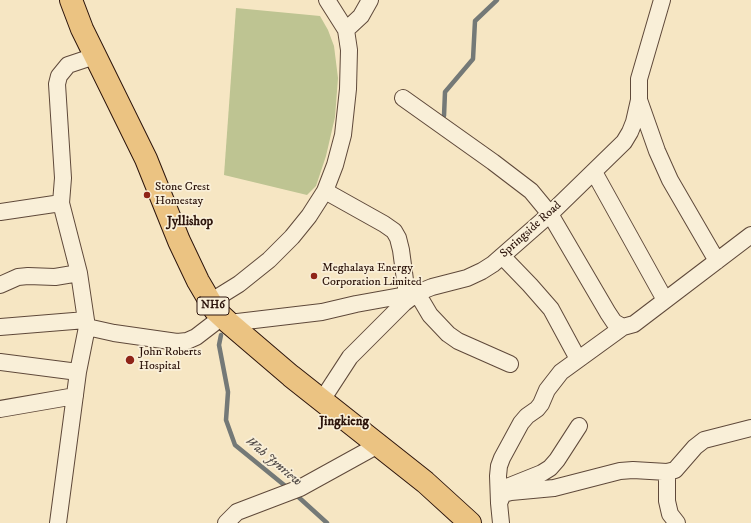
<!DOCTYPE html>
<style>
body{margin:0}
canvas{display:block;background:#f6e6c3}
</style>
<canvas width="751" height="523"></canvas>
<script>
const c = document.querySelector('canvas').getContext('2d');
c.lineJoin = 'round';
function paint(path, color) { c.fillStyle = color; c.fill(path, 'evenodd'); }
const poly = rows => new Path2D(rows.map(r => 'M' + r).join(''));
function strokePath(path, color, width, dash) { c.strokeStyle = color; c.lineWidth = width; c.lineCap = dash ? 'butt' : 'round'; c.setLineDash(dash || []); c.stroke(path); }
function label(font, color, halo, rows, align = 'center') {
  c.font = font + ' "IM FELL DW Pica",serif'; c.lineWidth = 3.5; c.setLineDash([]); c.textBaseline = 'middle'; c.strokeStyle = halo; c.fillStyle = color; for (const [text, x, y, turn = 0] of rows) {
    c.save(); c.translate(x, y); c.rotate((+turn || 0) * Math.PI / 180); c.textAlign = isNaN(turn) ? turn : align; if (halo) c.strokeText(text, 0, 0); c.fillText(text, 0, 0); c.restore();
  }
}
const green = poly([
 [236,8,320,16,328,30,334,46,338,78,335,117,326,156,316,186,307,195,224,175]
]);
const stream = poly([
 [444,116,445,92,473,59,475,21,497,0],
 [221,335,219,345,228,392,226,420,235,445,289,489],
 [294,493,327,523]
]);
const street = poly([
 [346,30,361,16,370,0],
 [403,98,493,162,531,191,550,214,608,313,614,322,623,327,634,324,751,235],
 [639,100,657,151,670,180,717,261],
 [594,172,665,300],
 [325,191,384,224,394,231,398,238,401,250,407,295],
 [0,212,61,203],
 [502,256,530,285,551,309,578,359],
 [0,285,18,277,28,276,55,277,79,273],
 [210,302,239,284,269,260,292,237,309,216,325,191,335,165,343,135,348,89,349,50,346,30,327,0],
 [229,323,322,312,356,304,417,293,430,315,448,334,458,341,510,364],
 [0,327,86,320],
 [87,327,114,333,177,342,187,341,196,337,222,317],
 [0,362,78,372],
 [322,400,350,357,404,303,417,293,432,287,467,278,482,271,493,264,550,214,624,142,630,132,634,122,639,100,639,79,662,0],
 [0,409,75,396],
 [667,472,667,501,670,514,677,523],
 [507,487,542,473,550,468,557,460,579,426],
 [499,503,498,476,499,466,502,458,521,423,527,416,537,409,541,404,547,390,561,372,623,327],
 [58,523,78,372,87,327,79,273,61,203,63,178,57,84,59,76,68,65,95,56],
 [226,523,237,512,300,488,378,445],
 [501,523,499,503,503,494,511,492,554,488,620,471,633,470,667,472,675,470,695,447,704,440,751,428]
]);
const highway = poly([
 [71,0,82,29,146,159,179,241,198,281,215,310,229,323,291,376,425,482,470,523]
]);
const markers = [
 [147,195,4,"#8f2418"],
 [314,276,4,"#8f2418"],
 [130,360,5,"#8f2418"]
];
const shields = [
 [213,306,32]
];
const shieldNames = [
 ["NH6",213,306]
];
const poiNames = [
 ["Stone Crest",155,188],
 ["Homestay",155,202],
 ["Meghalaya Energy",322,269],
 ["Corporation Limited",322,283],
 ["John Roberts",139,353],
 ["Hospital",139,367]
];
const streetNames = [
 ["Springside Road",531,230,-42]
];
const neighbourhoodNames = [
 ["Jyllishop",190,222],
 ["Jingkieng",344,422]
];
const waterNames = [
 ["Wah Jynriew",273,462,40]
];
paint(green, '#bec492');
strokePath(stream, '#747977', 4.5);
strokePath(street, '#5f493a', 18);
strokePath(highway, '#2d150c', 24);
strokePath(street, '#f9efd8', 16);
strokePath(highway, '#ebc382', 22);
for (const [x, y, r, color] of markers) { const dot = new Path2D(); dot.arc(x, y, r, 0, 2 * Math.PI); c.fillStyle = color; c.fill(dot); strokePath(dot, '#f9efd8', 1.5); }
for (const [x, y, w] of shields) { const box = new Path2D(); box.roundRect(x - w / 2, y - 9, w, 18, 3); c.fillStyle = '#f9efd8'; c.fill(box); strokePath(box, '#2d150c', 1); }
label('bold 11px', '#2d150c', null, shieldNames);
label('12px', '#2d150c', '#f9efd8', poiNames, 'left');
label('12px', '#2d150c', '#f9efd8', streetNames);
label('bold 13px', '#2d150c', '#f9efd8', neighbourhoodNames);
label('italic 13px', '#564f4b', '#f9efd8', waterNames);
</script>
